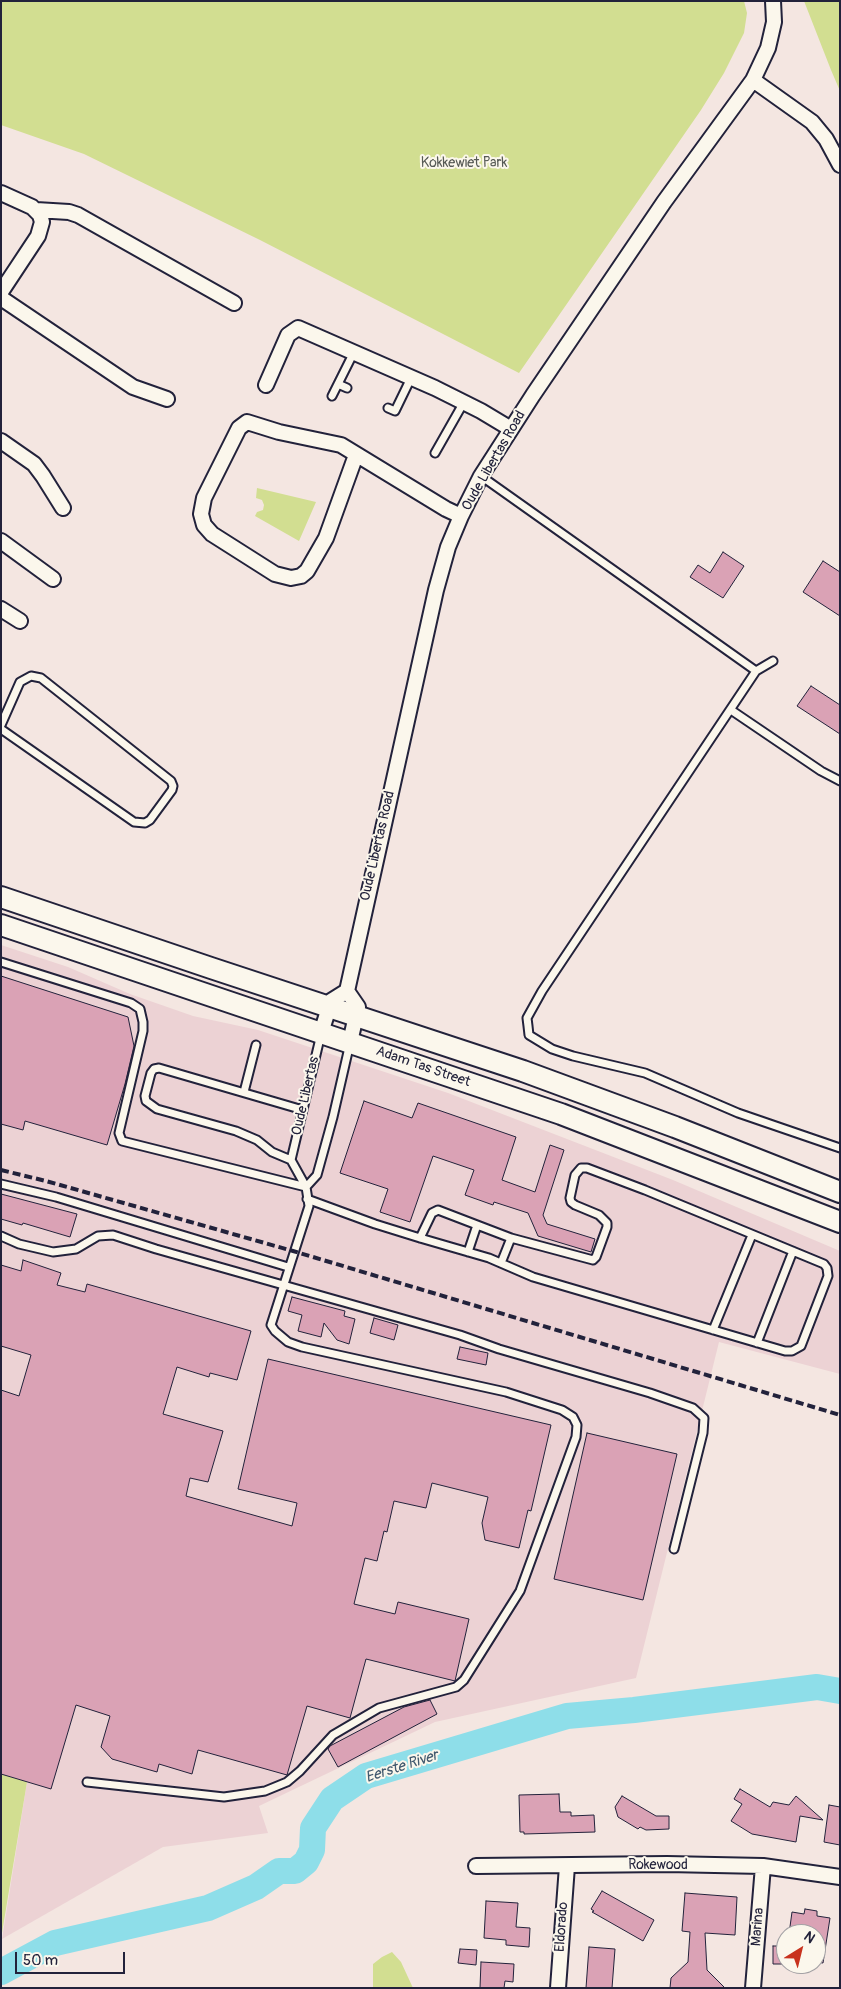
<!DOCTYPE html>
<style>
body{margin:0}
#map{position:relative;width:841px;height:1989px;overflow:hidden;background:#f4e6e1;font-family:Pangolin,sans-serif}
canvas{display:block}
.frame{position:absolute;inset:0;border:2px solid #22223b;pointer-events:none}
.north{position:absolute;left:776px;top:1924px;width:50px;height:50px;box-sizing:border-box;background:#fbf7ec;border:1px solid #a4a2a5;border-radius:50%;rotate:36deg;font-size:14px;font-weight:700;line-height:20px;text-align:center;color:#22223b}
.north::after{content:'';display:block;margin:auto;width:18px;height:22px;background:#c8321e;clip-path:polygon(50% 0,100% 100%,50% 72%,0 100%)}
.scale{position:absolute;left:15px;top:1952px;width:110px;height:22px;box-sizing:border-box;border:2px solid #22223b;border-top:0;padding-left:6px;font-size:15px;line-height:18px;white-space:nowrap;color:#22223b;-webkit-text-stroke:4px #fbf7ec;paint-order:stroke}
</style>
<div id="map">
<canvas width="841" height="1989"></canvas>
<div class="frame"></div>
<div class="north">N</div>
<div class="scale">50 m</div>
</div>
<script>
const c = document.querySelector('canvas').getContext('2d');
c.lineJoin = 'round';
function paint(path, color) { c.fillStyle = color; c.fill(path, 'evenodd'); }
const poly = rows => new Path2D(rows.map(r => 'M' + r).join(''));
function strokePath(path, color, width, dash) { c.strokeStyle = color; c.lineWidth = width; c.lineCap = dash ? 'butt' : 'round'; c.setLineDash(dash || []); c.stroke(path); }
function label(font, color, halo, rows, align = 'center') {
  c.font = font + ' Pangolin,sans-serif'; c.lineWidth = 4; c.setLineDash([]); c.textBaseline = 'middle'; c.strokeStyle = halo; c.fillStyle = color; for (const [text, x, y, turn = 0] of rows) {
    c.save(); c.translate(x, y); c.rotate((+turn || 0) * Math.PI / 180); c.textAlign = isNaN(turn) ? turn : align; if (halo) c.strokeText(text, 0, 0); c.fillText(text, 0, 0); c.restore();
  }
}
const built = poly([
 [1,945,68,967,130,994,193,1016,258,1030,448,1093,673,1180,840,1251,840,1374,719,1342,636,1678,435,1722,259,1806,268,1833,163,1847,2,1939,27,1782,1,1774]
]);
const green = poly([
 [1,1,744,1,747,13,744,33,724,73,701,110,519,373,260,240,84,154,1,125],
 [804,1,840,1,840,91,831,70],
 [257,488,316,502,299,541,255,516,257,512,263,510,264,505,262,500,256,498],
 [1,1774,27,1782,1,1939],
 [392,1952,401,1962,413,1988,373,1988,373,1964,382,1957]
]);
const river = poly([
 [1,1972,55,1943,208,1908,256,1887,279,1871,295,1871,306,1862,312,1850,313,1828,332,1799,366,1776,567,1716,634,1710,817,1687,840,1691]
]);
const building = poly([
 [723,552,744,566,723,598,690,577,698,565,710,573,723,552],
 [823,561,840,572,840,616,803,592,823,561],
 [811,686,840,705,840,734,797,706,811,686],
 [1,976,128,1017,134,1046,125,1084,107,1145,25,1121,23,1130,1,1124,1,976],
 [364,1101,412,1118,418,1103,516,1137,502,1180,535,1192,550,1145,564,1150,543,1215,547,1224,595,1239,591,1252,538,1236,528,1213,494,1202,493,1205,465,1195,474,1170,433,1156,410,1222,380,1212,388,1189,340,1173,364,1101],
 [1,1194,77,1214,70,1237,23,1223,22,1225,1,1219,1,1194],
 [23,1260,61,1273,57,1285,85,1292,87,1284,251,1331,237,1380,210,1373,209,1377,177,1367,163,1414,223,1431,208,1482,190,1478,186,1496,292,1526,297,1503,238,1489,268,1359,551,1425,531,1511,528,1510,519,1548,485,1540,482,1523,488,1497,432,1483,426,1508,394,1501,387,1532,384,1531,377,1561,365,1558,354,1604,395,1614,398,1602,469,1619,455,1681,366,1659,350,1718,307,1706,287,1775,198,1750,192,1774,159,1764,157,1772,112,1759,101,1747,110,1716,76,1705,51,1789,1,1774,1,1390,19,1396,31,1355,1,1346,1,1265,21,1271,23,1260],
 [292,1297,345,1311,344,1316,355,1319,349,1344,337,1340,324,1323,321,1337,298,1331,302,1315,288,1311,292,1297],
 [374,1318,398,1325,394,1340,370,1333,374,1318],
 [460,1347,488,1353,486,1365,457,1359,460,1347],
 [587,1433,677,1454,643,1600,554,1579,587,1433],
 [430,1700,437,1714,338,1767,328,1749,330,1746,404,1707,430,1700],
 [740,1789,770,1807,773,1802,789,1805,796,1796,823,1820,800,1816,796,1842,752,1834,731,1821,742,1804,734,1799,740,1789],
 [559,1794,560,1812,571,1812,571,1816,594,1815,595,1832,524,1834,524,1832,520,1832,519,1795,559,1794],
 [622,1796,656,1816,669,1816,669,1829,646,1830,640,1827,638,1829,618,1817,615,1807,622,1796],
 [829,1805,840,1807,840,1845,824,1842,829,1805],
 [602,1891,654,1920,643,1941,592,1912,594,1911,591,1909,602,1891],
 [685,1893,737,1897,735,1935,705,1933,707,1970,725,1988,670,1988,671,1978,688,1962,690,1932,682,1931,685,1893],
 [486,1901,518,1903,516,1927,530,1928,529,1947,506,1945,506,1940,484,1938,486,1901],
 [805,1909,817,1911,817,1916,830,1918,823,1963,816,1962,816,1934,789,1934,792,1912,804,1914,805,1909],
 [773,1946,786,1946,786,1964,773,1964,773,1946],
 [589,1947,615,1949,612,1988,586,1988,589,1947],
 [460,1949,477,1950,476,1965,458,1963,460,1949],
 [481,1962,514,1964,513,1982,505,1981,504,1988,480,1988,481,1962]
]);
const service = poly([
 [338,384,347,388],
 [332,396,354,352],
 [388,408,395,411,411,378],
 [435,453,464,402],
 [481,476,756,671],
 [773,661,756,671,542,991,527,1018,528,1026,529,1035,552,1049,573,1056,645,1073,738,1113,840,1148],
 [731,710,821,771,840,781],
 [1,725,20,682,31,676,41,678,171,781,173,786,172,790,150,820,145,823,134,822,1,729],
 [1,962,131,1003,140,1009,143,1022,143,1031,119,1133,122,1141,306,1187],
 [244,1092,256,1045],
 [291,1160,321,1034],
 [1,1184,56,1197,288,1267],
 [306,1187,317,1175,333,1117,350,1043],
 [307,1199,375,1224,420,1238,489,1258,533,1277,785,1351,792,1351,801,1346,828,1276,827,1268,824,1264,645,1190,587,1168,581,1168,575,1175,570,1198,571,1202,575,1205,599,1215,607,1223,607,1227,596,1257,593,1260,511,1238,438,1210,432,1213,420,1238],
 [1,1236,19,1244,53,1252,76,1249,98,1236,113,1235,156,1249,460,1335,499,1349,650,1393,693,1408,704,1418,703,1433,674,1549],
 [468,1252,477,1225],
 [501,1263,511,1238],
 [713,1330,752,1235],
 [757,1343,793,1251],
 [87,1782,224,1797,265,1791,287,1782,300,1771,333,1735,379,1708,456,1687,464,1680,520,1591,576,1437,577,1425,573,1417,562,1410,506,1392,302,1347,288,1342,275,1331,271,1325,309,1206,306,1187,291,1160,272,1152,257,1140,236,1131,157,1109,146,1101,145,1096,151,1073,154,1069,159,1068,303,1110]
]);
const minor = poly([
 [753,80,812,122,826,139,840,165],
 [1,193,32,207,40,215,42,222,38,236,1,292],
 [36,210,69,212,78,215,234,303],
 [1,298,133,387,167,399],
 [266,385,288,335,298,328,435,388,481,411,511,429],
 [1,441,34,464,43,476,63,508],
 [356,455,326,538,307,571,301,576,291,578,275,574,212,534,204,525,201,514,204,498,239,428,247,422,279,432,341,445,446,509,461,516],
 [1,541,53,579],
 [1,609,20,621],
 [347,991,436,590,448,547,461,516,481,476,533,395,664,202,753,80,768,48,774,22,773,1],
 [347,991,358,1007,350,1042],
 [321,1033,331,1001,347,991],
 [476,1866,667,1864,763,1866,840,1877],
 [558,1988,567,1866],
 [753,1988,763,1866]
]);
const secondary = poly([
 [1,897,211,968,523,1071,675,1127,840,1192],
 [1,925,561,1114,840,1222]
]);
const rail = poly([
 [1,1170,46,1181,293,1251,840,1415]
]);
const parkNames = [
 ["Kokkewiet Park",464,163]
];
const streetNames = [
 ["Oude Libertas Road",494,461,-60],
 ["Oude Libertas Road",378,846,-77],
 ["Adam Tas Street",423,1067,19],
 ["Oude Libertas",306,1096,-77],
 ["Rokewood",658,1865],
 ["Eldorado",562,1927,-86],
 ["Marina",758,1927,-86]
];
const waterNames = [
 ["Eerste River",402,1767,-18]
];
paint(built, '#ecd2d4');
paint(green, '#d2de91');
strokePath(river, '#8edee9', 26);
paint(building, '#daa2b5');
strokePath(building, '#22223b', 1);
strokePath(service, '#22223b', 11);
strokePath(minor, '#22223b', 18);
strokePath(secondary, '#22223b', 24);
strokePath(service, '#fbf7ec', 7);
strokePath(minor, '#fbf7ec', 14);
strokePath(secondary, '#fbf7ec', 20);
strokePath(rail, '#22223b', 4, [8, 4]);
label('14px', '#575a55', '#fbf7ec', parkNames);
label('14px', '#22223b', '#fbf7ec', streetNames);
label('italic 15px', '#425a6f', '#fbf7ec', waterNames);
</script>
